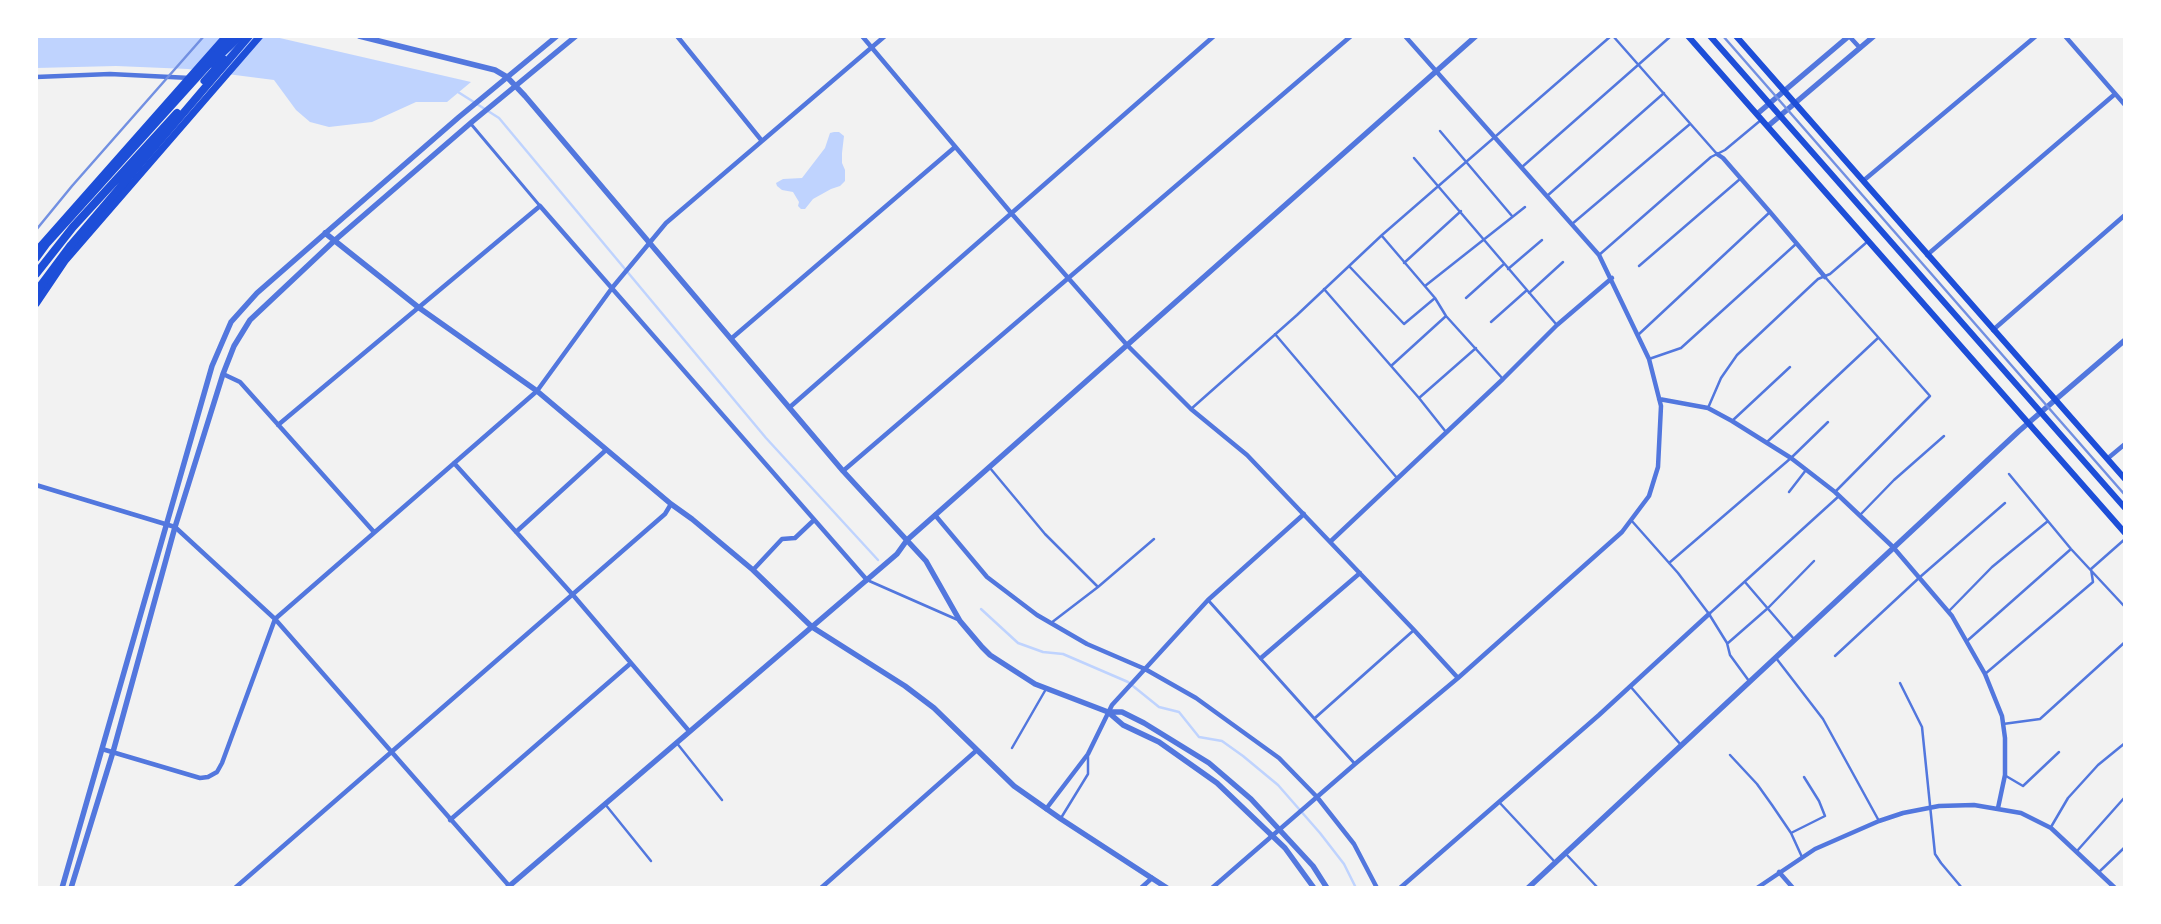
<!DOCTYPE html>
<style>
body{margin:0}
#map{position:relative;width:2161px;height:924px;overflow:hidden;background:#f2f2f2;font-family:"Fira Sans Condensed",sans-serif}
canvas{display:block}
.frame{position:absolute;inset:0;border:38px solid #fff;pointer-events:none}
</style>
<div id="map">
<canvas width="2161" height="924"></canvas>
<div class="frame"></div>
</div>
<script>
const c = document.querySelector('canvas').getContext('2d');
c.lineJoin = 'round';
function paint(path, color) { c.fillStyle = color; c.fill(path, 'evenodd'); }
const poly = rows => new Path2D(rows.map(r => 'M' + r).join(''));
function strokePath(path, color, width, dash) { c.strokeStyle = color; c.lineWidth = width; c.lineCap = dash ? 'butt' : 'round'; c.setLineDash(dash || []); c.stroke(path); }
const water = poly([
 [36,36,271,36,471,82,447,102,416,102,372,122,329,127,310,122,296,110,274,80,188,69,116,66,36,68],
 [834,132,839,132,844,136,842,153,842,163,845,170,845,181,840,186,831,189,813,199,805,209,801,209,798,206,799,202,793,192,782,190,777,186,776,183,783,179,802,178,825,148,830,133]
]);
const stream = poly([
 [458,92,499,118,766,438,878,560],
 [981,609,1018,643,1043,652,1063,654,1128,682,1159,707,1179,712,1199,737,1222,741,1243,756,1278,785,1320,833,1344,864,1356,888]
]);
const service = poly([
 [1613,36,1717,154],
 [1440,131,1512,216],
 [1414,158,1556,324],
 [1522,167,1671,36],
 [1547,196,1664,93],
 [1572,224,1690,124],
 [1382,236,1435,298,1446,316,1503,379],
 [1599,255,1711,157,1725,150,1761,120],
 [1404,263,1461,211],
 [1349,266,1404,324,1435,298],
 [1639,266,1740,179],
 [1508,269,1542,240],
 [1825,277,1930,396,1835,492],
 [1425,286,1525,207],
 [1324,289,1419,398,1446,432],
 [1529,293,1563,262],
 [1466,298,1504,264],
 [1491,322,1527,290],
 [1275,334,1397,478],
 [1638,335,1770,212],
 [1649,359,1681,348,1797,243],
 [1391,366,1446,316],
 [1419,398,1476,348],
 [1708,408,1721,378,1737,355,1818,279,1830,274,1867,242],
 [1191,409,1297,315,1382,235,1611,36],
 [1732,421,1790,367],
 [1767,442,1878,338],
 [990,468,1045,534,1098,587],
 [2009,474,2071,549,2125,607],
 [1789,492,1806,470],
 [1860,515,1894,480,1944,436],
 [1631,520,1678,573,1709,614,1727,643,1730,655,1749,681],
 [1669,563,1791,458,1828,422],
 [1745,582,1794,639],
 [1949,611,1992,567,2048,521],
 [1709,614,1839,496],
 [1051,623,1098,587,1154,539],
 [1967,641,2071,549],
 [1728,643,1768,608,1814,561],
 [1835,656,1920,577,2005,503],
 [1776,658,1823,719,1879,821],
 [1985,674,2093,582,2091,569,2125,539],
 [1900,683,1922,727,1935,854,1941,863,1962,888],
 [1630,686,1681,745],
 [2003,724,2040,719,2125,642],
 [676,742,722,800],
 [1012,748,1046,689],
 [1730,755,1757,784,1772,805,1791,833,1802,857],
 [2006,776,2023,786,2059,752],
 [1499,802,1554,861],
 [605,804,651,861],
 [1061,818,1088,774,1088,756],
 [2051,827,2068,798,2098,765,2125,743],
 [1791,833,1825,816,1819,801,1804,777],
 [2077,851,2125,797],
 [1566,854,1598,888],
 [2099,872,2125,847]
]);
const pedestrian = poly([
 [471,124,540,206],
 [867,580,958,620],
 [1208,600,1355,764],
 [1315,718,1414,630]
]);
const minor = poly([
 [677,36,762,141],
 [862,36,1012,214,1127,345,1191,409,1247,455,1414,630,1458,678],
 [1849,36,1860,48],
 [2065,36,2125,105],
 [36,77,110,74,190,78],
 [1717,154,1723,158,1770,212,1825,277],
 [1863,181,2036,36],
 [1927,255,2115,94],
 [1993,330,2125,215],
 [732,338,955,147],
 [223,374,240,382,374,532],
 [1659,399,1708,408,1732,421,1791,458,1835,492,1893,547,1952,616,1985,674,2002,716,2005,738,2005,775,1998,808],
 [790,407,1214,36],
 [278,425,540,206,867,580],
 [2107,459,2125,444],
 [454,463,573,595,689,731],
 [843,471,1351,36],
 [36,485,175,527,275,619,511,888],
 [935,515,987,577,1037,615,1087,644,1145,669,1196,698,1279,758,1317,797,1354,844,1377,888],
 [516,532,606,450],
 [1331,541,1503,379,1557,325,1612,278],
 [753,570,782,539,795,538,814,520],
 [1261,658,1360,573],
 [102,749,200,778,208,777,217,772,222,763,275,619,537,391,612,288,666,223,885,36],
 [1046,809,1088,754,1112,705,1208,600,1304,514],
 [450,820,631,663],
 [1779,872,1793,888],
 [235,888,665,514,671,504],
 [821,888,977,750],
 [1141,888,1152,878],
 [1212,888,1355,764,1458,678,1622,532,1649,496,1658,467,1661,406,1649,359,1599,255,1405,36],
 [1400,888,1599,715,1709,614],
 [1757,888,1815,849,1879,821,1903,813,1939,806,1974,805,2021,813,2051,828,2115,888]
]);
const tertiary = poly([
 [359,36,495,70,507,77,525,96,843,471,926,561,960,621,982,647,990,655,1035,684,1108,712,1122,712,1144,723,1209,763,1251,799,1313,866,1327,888],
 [1757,114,1849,36],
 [1768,126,1874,36],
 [325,233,418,307,537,391,671,504,692,519,753,570,812,627,905,686,934,708,1014,786,1061,819,1167,888],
 [1108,712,1123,725,1159,742,1217,783,1285,848,1314,888],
 [62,888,212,366,231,322,257,293,321,237,459,117,557,36],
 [71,888,113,752,175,527,223,374,234,346,250,320,334,241,473,121,576,36],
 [507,888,897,554,907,540,1476,36],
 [1528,888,2019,431,2125,340]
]);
const secondary = poly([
 [1688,36,2125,533],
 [1710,36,2125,508],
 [1736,36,2125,479]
]);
const primary = poly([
 [211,64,241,36],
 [204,81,224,59],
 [36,251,226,36],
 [36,304,65,261,260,36]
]);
const trunk = poly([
 [36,258,47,243,234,36],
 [36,274,73,227,177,113],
 [36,292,71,245,249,36]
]);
const rail = poly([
 [1723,36,2125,495],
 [36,230,72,186,204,36]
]);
paint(water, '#bfd3fe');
strokePath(stream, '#bfd3fe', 2.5);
strokePath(service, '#5277de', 2.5);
strokePath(pedestrian, '#5277de', 3);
strokePath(minor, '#5277de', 4.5);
strokePath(tertiary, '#5277de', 5.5);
strokePath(secondary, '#1d4ed8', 6);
strokePath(primary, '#1d4ed8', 7);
strokePath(trunk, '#1d4ed8', 8);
strokePath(rail, '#7290e2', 2.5);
</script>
